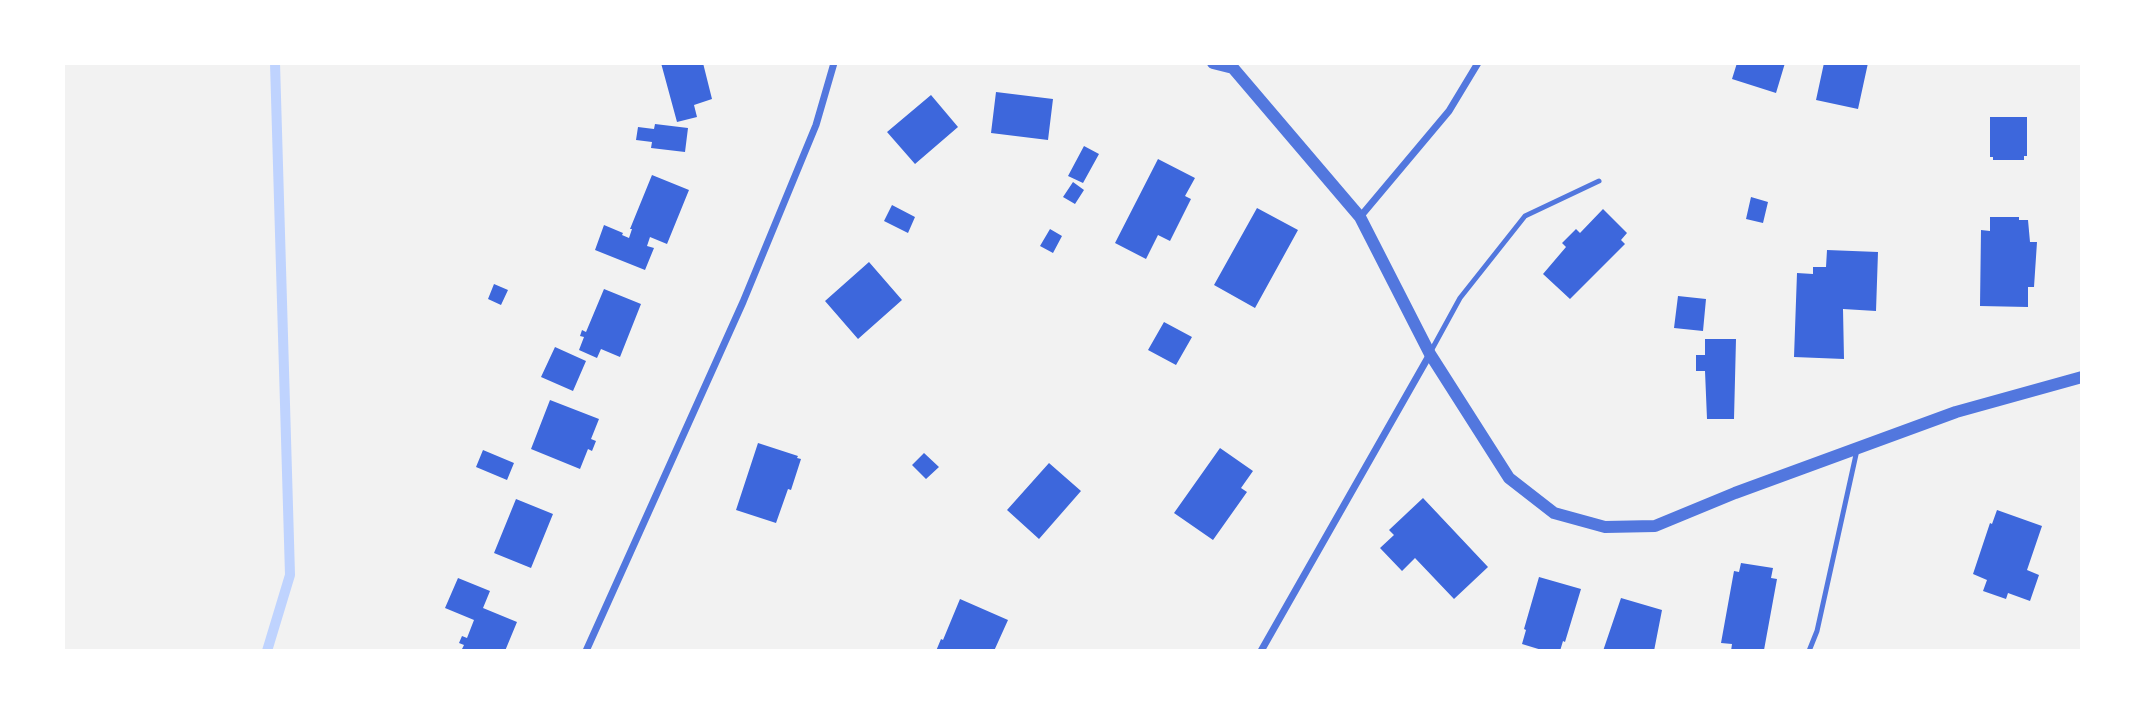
<!DOCTYPE html>
<style>
body{margin:0}
#map{position:relative;width:2145px;height:714px;overflow:hidden;background:#f2f2f2;font-family:"Source Sans 3",sans-serif}
canvas{display:block}
.frame{position:absolute;inset:0;border:65px solid #fff;pointer-events:none}
</style>
<div id="map">
<canvas width="2145" height="714"></canvas>
<div class="frame"></div>
</div>
<script>
const c = document.querySelector('canvas').getContext('2d');
c.lineJoin = 'round';
const poly = rows => new Path2D(rows.map(r => 'M' + r).join(''));
function strokePath(path, color, width, dash) { c.strokeStyle = color; c.lineWidth = width; c.lineCap = dash ? 'butt' : 'round'; c.setLineDash(dash || []); c.stroke(path); }
function paint(path, color) { c.fillStyle = color; c.fill(path, 'evenodd'); }
const stream = poly([
 [267,651,290,575,275,63]
]);
const building = poly([
 [661,63,703,63,712,99,694,105,697,117,677,122],
 [1737,63,1785,63,1776,93,1732,79],
 [1824,63,1868,63,1858,109,1816,100],
 [996,92,1053,99,1048,140,991,133],
 [931,95,958,127,915,164,887,132],
 [1990,117,2027,117,2027,156,2024,156,2024,160,1993,160,1993,157,1990,157],
 [655,124,688,128,685,152,651,148,652,142,636,140,638,127,654,129],
 [1084,146,1099,154,1083,183,1068,176],
 [1158,159,1195,178,1185,196,1191,199,1170,241,1158,235,1146,259,1115,243],
 [652,175,689,190,667,244,650,237,647,246,654,248,645,270,595,250,604,225,623,233,622,235,629,238,632,229,630,229],
 [1073,182,1084,190,1075,204,1063,197],
 [1751,197,1768,202,1763,223,1746,219],
 [892,205,915,217,908,233,884,221],
 [1257,208,1298,230,1255,308,1214,285],
 [1603,209,1627,233,1621,240,1625,244,1570,299,1543,274,1566,247,1562,243,1576,229,1580,233],
 [1990,217,2019,217,2019,220,2028,220,2030,242,2037,242,2034,287,2028,287,2028,307,1980,306,1981,230,1990,231],
 [1050,229,1062,236,1053,253,1040,246],
 [1827,250,1878,252,1876,311,1843,309,1844,359,1794,357,1797,273,1813,274,1813,267,1826,267],
 [869,262,902,300,858,339,825,301],
 [494,284,508,290,501,305,488,299],
 [604,289,641,304,620,357,601,349,597,358,579,350,584,337,580,336,582,330,586,332],
 [1678,296,1706,299,1703,331,1674,328],
 [1164,322,1192,337,1176,365,1148,350],
 [1705,339,1736,339,1734,419,1707,419,1705,371,1696,371,1696,355,1705,355],
 [555,347,586,361,573,391,541,377],
 [550,400,599,419,591,439,596,441,592,451,588,449,580,469,531,449],
 [758,443,798,456,797,458,801,459,791,490,788,489,776,523,736,510],
 [1220,448,1253,471,1241,488,1247,492,1213,540,1174,513],
 [483,450,514,463,507,480,476,467],
 [924,453,939,467,926,479,912,465],
 [1049,463,1081,491,1039,539,1007,510],
 [1423,498,1488,567,1454,599,1415,558,1402,571,1380,548,1394,535,1389,530],
 [516,499,553,514,531,568,494,553],
 [1997,510,2042,526,2027,570,2039,575,2030,601,2008,593,2006,599,1983,591,1987,580,1973,574,1990,523,1992,524],
 [1741,563,1773,568,1771,578,1777,579,1764,650,1731,651,1732,644,1721,643,1734,571,1739,572],
 [1539,577,1581,589,1565,642,1563,641,1560,651,1545,651,1522,644,1526,630,1524,629],
 [458,578,490,591,483,608,517,622,505,651,461,651,464,645,459,643,462,636,467,638,474,620,445,608],
 [1621,598,1662,610,1654,651,1603,651],
 [960,599,1008,620,994,651,936,651,941,639,943,640]
]);
const service = poly([
 [1431,351,1460,298,1525,216,1599,181],
 [1809,651,1817,631,1857,450]
]);
const minor = poly([
 [1360,217,1449,111,1478,63],
 [586,651,743,302,816,125,834,63],
 [1261,651,1430,354]
]);
const tertiary = poly([
 [1213,63,1233,68,1360,217,1430,354,1509,478,1554,513,1605,527,1655,526,1735,493,1956,412,2082,377]
]);
strokePath(stream, '#bfd3fe', 10);
paint(building, '#3d67dc');
strokePath(service, '#5277de', 5);
strokePath(minor, '#5277de', 7);
strokePath(tertiary, '#5277de', 12);
</script>
